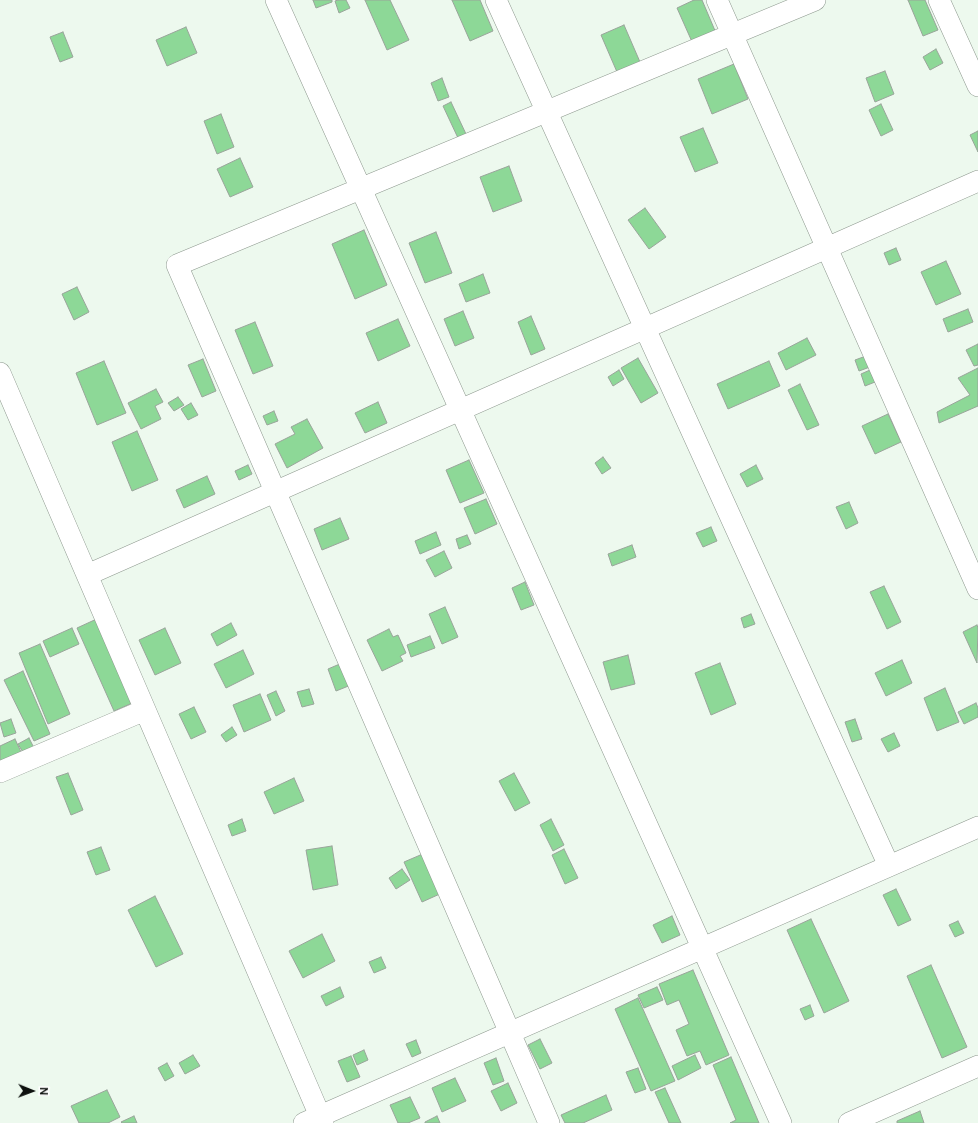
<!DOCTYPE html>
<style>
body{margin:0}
#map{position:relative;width:978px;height:1123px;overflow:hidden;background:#edf9ee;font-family:"DM Sans",sans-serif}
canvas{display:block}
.north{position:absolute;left:12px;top:1071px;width:40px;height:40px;-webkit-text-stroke:3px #fff;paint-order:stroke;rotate:91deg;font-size:11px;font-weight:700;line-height:16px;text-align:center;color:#0e120f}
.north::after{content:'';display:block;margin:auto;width:14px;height:18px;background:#0e120f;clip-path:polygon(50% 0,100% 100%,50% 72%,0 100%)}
</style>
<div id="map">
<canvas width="978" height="1123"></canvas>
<div class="north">N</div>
</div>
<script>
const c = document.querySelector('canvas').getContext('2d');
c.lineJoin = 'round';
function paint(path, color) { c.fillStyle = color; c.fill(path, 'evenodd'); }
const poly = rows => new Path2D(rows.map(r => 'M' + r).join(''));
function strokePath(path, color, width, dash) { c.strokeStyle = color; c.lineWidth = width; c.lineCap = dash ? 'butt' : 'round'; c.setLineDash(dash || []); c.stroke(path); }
const building = poly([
 [313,0,332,0,332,2,316,8,313,0],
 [338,0,346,0,350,8,339,13,335,1,338,0],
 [365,0,390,0,409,40,387,50,365,0],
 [452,0,480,0,493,31,470,41,452,0],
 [694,0,702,0,716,33,693,44,677,8,694,0],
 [908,0,925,0,938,30,923,36,908,0],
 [624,25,640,62,617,72,601,35,624,25],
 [186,27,197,53,167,66,156,40,186,27],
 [63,32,73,57,60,62,50,37,63,32],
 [936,49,943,63,930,70,923,57,936,49],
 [734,64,748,99,712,114,698,79,734,64],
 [885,71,894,94,875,102,866,78,885,71],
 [442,78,449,97,438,101,431,83,442,78],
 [451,102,466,134,458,138,443,106,451,102],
 [881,104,893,130,881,136,869,110,881,104],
 [221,114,234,147,217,154,204,121,221,114],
 [703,128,718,163,695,172,680,137,703,128],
 [978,131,978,152,970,135,978,131],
 [240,158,253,187,230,197,217,169,240,158],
 [509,166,522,201,493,212,480,177,509,166],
 [645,208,666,237,649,249,628,220,645,208],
 [364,230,387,285,355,299,332,244,364,230],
 [436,232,452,273,425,283,409,243,436,232],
 [896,248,901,260,889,265,884,253,896,248],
 [946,261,961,294,936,305,921,272,946,261],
 [483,274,490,293,466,302,459,284,483,274],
 [77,287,89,312,74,320,62,294,77,287],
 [968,309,973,322,948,332,943,319,968,309],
 [463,311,474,338,455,346,444,319,463,311],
 [531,316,545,349,531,355,518,322,531,316],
 [398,319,410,346,378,361,366,333,398,319],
 [255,322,273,366,253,374,235,330,255,322],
 [807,338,816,355,786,370,778,353,807,338],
 [978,344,978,365,974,366,966,350,978,344],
 [866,356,870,367,859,371,855,360,866,356],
 [638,358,658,393,641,403,621,368,638,358],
 [203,359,216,391,202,397,188,365,203,359],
 [104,361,126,413,97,425,76,373,104,361],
 [769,361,780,386,728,409,717,384,769,361],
 [978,368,978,406,939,423,937,412,970,395,958,378,978,368],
 [619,370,624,379,613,386,608,377,619,370],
 [870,370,875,382,865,386,861,374,870,370],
 [800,384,819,425,807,430,788,390,800,384],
 [156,389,163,402,155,406,161,419,141,429,128,403,156,389],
 [178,397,184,405,174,411,168,403,178,397],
 [378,402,387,423,365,433,355,413,378,402],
 [191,403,198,415,188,420,181,409,191,403],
 [274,411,278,421,267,425,263,416,274,411],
 [888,414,901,442,875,454,862,426,888,414],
 [307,419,323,448,287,468,275,444,295,434,291,427,307,419],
 [137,431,158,480,132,491,112,442,137,431],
 [603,457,611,468,602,474,595,463,603,457],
 [469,460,484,493,460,503,446,470,469,460],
 [248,465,252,474,239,480,235,471,248,465],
 [756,465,763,479,747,487,740,474,756,465],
 [207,476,215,494,184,508,176,490,207,476],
 [486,499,497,524,475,534,464,508,486,499],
 [849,502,858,523,846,529,836,507,849,502],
 [340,518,349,539,322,550,314,529,340,518],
 [711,527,717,541,703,547,696,533,711,527],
 [436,532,441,545,420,554,415,541,436,532],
 [467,535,471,544,459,549,456,539,467,535],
 [632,545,636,557,612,566,608,554,632,545],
 [444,551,452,568,435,577,426,560,444,551],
 [525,582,534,605,521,610,512,588,525,582],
 [884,586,901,622,887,629,870,592,884,586],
 [445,607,458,637,442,644,429,614,445,607],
 [751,614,755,624,744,628,741,618,751,614],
 [101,617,137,701,114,711,77,628,101,617],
 [231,623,237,635,217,646,211,634,231,623],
 [977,625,978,628,977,663,963,632,977,625],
 [72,628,79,644,50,657,43,641,72,628],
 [165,628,181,663,155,675,139,640,165,628],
 [389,629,393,637,398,635,406,653,400,656,403,661,382,671,367,640,389,629],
 [430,636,435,648,411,657,407,645,430,636],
 [40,644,70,714,48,724,19,653,40,644],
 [243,650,254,674,226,688,214,664,243,650],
 [628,655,635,684,611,690,603,662,628,655],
 [902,660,912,683,886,696,875,673,902,660],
 [342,663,351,685,336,691,328,669,342,663],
 [720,663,736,704,711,715,695,673,720,663],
 [23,671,50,734,34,741,4,680,23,671],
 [945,688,959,722,937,731,924,698,945,688],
 [309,689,314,704,302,707,297,692,309,689],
 [276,691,285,711,276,716,267,695,276,691],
 [260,694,271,720,244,732,233,705,260,694],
 [976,703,978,708,978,717,964,724,958,712,976,703],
 [194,707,206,732,191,739,179,714,194,707],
 [11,719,16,733,4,737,0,723,11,719],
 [855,719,862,739,852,742,845,722,855,719],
 [232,727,237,735,226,742,221,735,232,727],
 [894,733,900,746,888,752,881,739,894,733],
 [29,738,34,748,24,754,18,744,29,738],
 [15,739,21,752,0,761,0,746,15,739],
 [68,773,83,810,71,815,56,777,68,773],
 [514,773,530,803,515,811,499,781,514,773],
 [294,778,304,801,274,814,264,792,294,778],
 [242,819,246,831,232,836,228,825,242,819],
 [551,819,564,845,553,851,540,825,551,819],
 [332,846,338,885,313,890,306,850,332,846],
 [101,847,110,870,96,875,87,852,101,847],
 [564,849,578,878,565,884,552,855,564,849],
 [425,853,442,893,422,902,404,862,425,853],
 [402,869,410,880,396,889,389,878,402,869],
 [896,889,911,920,898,926,883,895,896,889],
 [155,896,183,954,156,967,128,910,155,896],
 [672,916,680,935,662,943,653,925,672,916],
 [811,919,849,1001,824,1013,787,930,811,919],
 [958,921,964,933,955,937,949,925,958,921],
 [322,934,335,961,303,978,289,951,322,934],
 [381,957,386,968,374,973,369,962,381,957],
 [931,965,967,1047,942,1058,907,976,931,965],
 [693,970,729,1055,706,1065,700,1051,687,1056,676,1030,689,1024,679,1000,667,1005,659,984,693,970],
 [340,987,344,997,326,1006,321,996,340,987],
 [657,987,663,1000,644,1008,638,995,657,987],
 [638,998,675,1081,651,1091,615,1009,638,998],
 [810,1005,814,1016,805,1020,800,1009,810,1005],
 [540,1039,552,1063,540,1069,528,1045,540,1039],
 [416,1040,421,1053,412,1057,406,1044,416,1040],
 [364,1050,368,1060,357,1065,353,1055,364,1050],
 [193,1055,200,1066,185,1074,179,1063,193,1055],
 [695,1055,701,1068,678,1080,672,1066,695,1055],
 [351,1056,360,1077,347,1082,338,1061,351,1056],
 [731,1057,759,1123,730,1123,736,1120,713,1065,731,1057],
 [496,1058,504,1081,493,1085,484,1063,496,1058],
 [167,1063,174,1076,165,1081,158,1068,167,1063],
 [638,1068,646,1089,635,1093,626,1072,638,1068],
 [455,1078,466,1101,442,1112,432,1088,455,1078],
 [508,1083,517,1103,501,1111,491,1091,508,1083],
 [665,1088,681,1123,669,1123,655,1092,665,1088],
 [107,1090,120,1117,108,1123,79,1123,71,1106,107,1090],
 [606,1095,612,1110,583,1123,565,1123,561,1115,606,1095],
 [410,1097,420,1118,408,1123,398,1123,390,1105,410,1097],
 [920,1111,924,1123,897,1123,897,1121,920,1111],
 [134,1116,137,1123,122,1123,121,1122,134,1116],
 [437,1116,440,1123,425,1123,425,1122,437,1116]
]);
const minor = poly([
 [276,0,781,1123],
 [496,0,889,866],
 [717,0,978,589],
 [939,0,978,86],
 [0,373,323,1123],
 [87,575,978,181],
 [0,772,145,710],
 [304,1123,978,827],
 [549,1123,177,265,815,0],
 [849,1123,978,1066]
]);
paint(building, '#8dd897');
strokePath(building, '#99a49a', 1);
strokePath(minor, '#8d988e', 22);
strokePath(minor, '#fff', 21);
</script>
